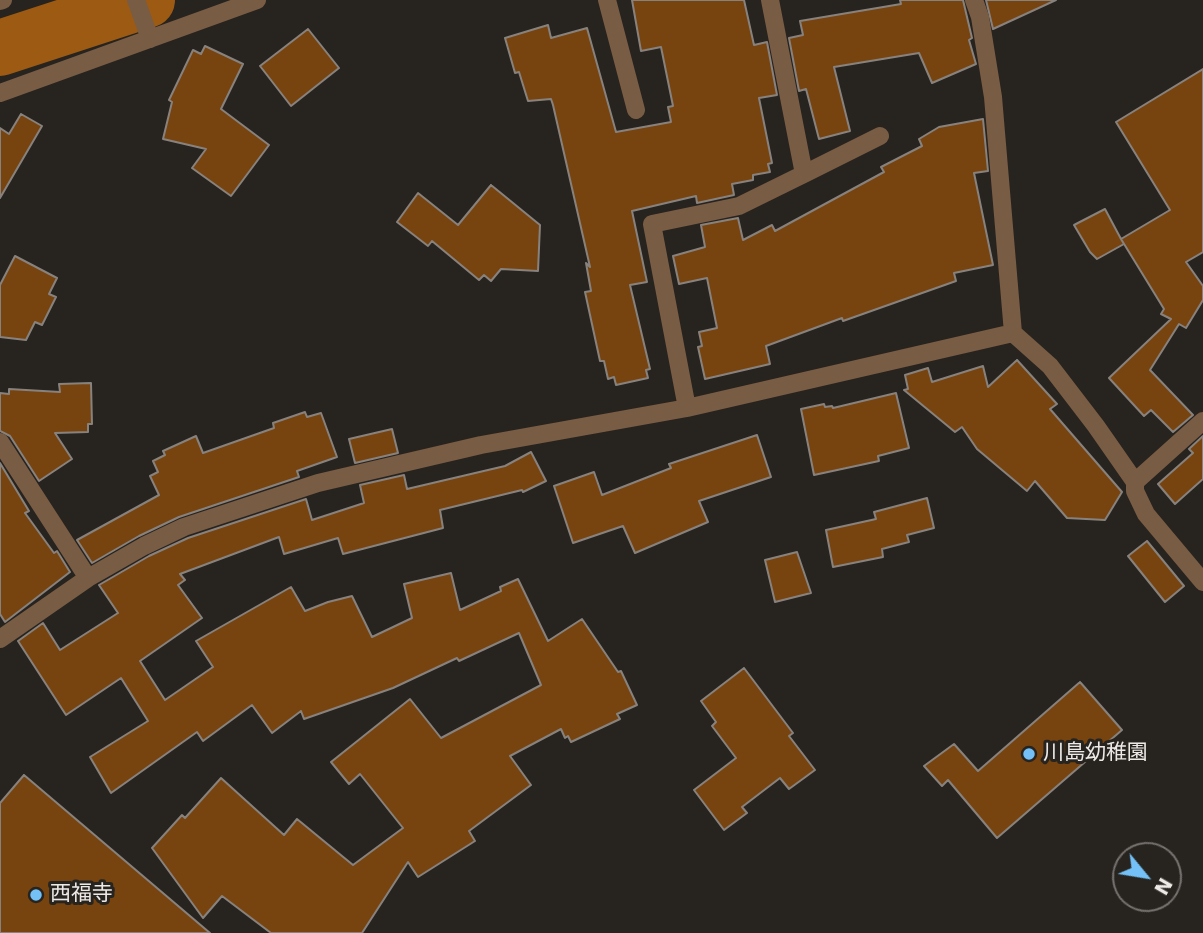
<!DOCTYPE html>
<meta charset="utf-8">
<style>
body{margin:0}
#map{position:relative;width:1203px;height:933px;overflow:hidden;background:#27231f;font-family:"DejaVu Sans",sans-serif}
canvas{display:block}
.north{position:absolute;left:1112px;top:842px;width:70px;height:70px;box-sizing:border-box;background:#27231f;border:2px solid #76726f;border-radius:50%;rotate:120deg;font-size:19px;font-weight:700;line-height:28px;text-align:center;color:#ece9e7}
.north::after{content:'';display:block;margin:auto;width:24px;height:32px;background:#73c1f6;clip-path:polygon(50% 0,100% 100%,50% 72%,0 100%)}
</style>
<div id="map">
<canvas width="1203" height="933"></canvas>
<div class="north">N</div>
</div>
<script>
const c = document.querySelector('canvas').getContext('2d');
c.lineJoin = 'round';
const poly = rows => new Path2D(rows.map(r => 'M' + r).join(''));
function strokePath(path, color, width, dash) { c.strokeStyle = color; c.lineWidth = width; c.lineCap = dash ? 'butt' : 'round'; c.setLineDash(dash || []); c.stroke(path); }
function paint(path, color) { c.fillStyle = color; c.fill(path, 'evenodd'); }
function label(font, color, halo, rows, align = 'center') {
  c.font = font + ' "DejaVu Sans","Noto Sans JP",sans-serif'; c.lineWidth = 6; c.setLineDash([]); c.textBaseline = 'middle'; c.strokeStyle = halo; c.fillStyle = color; for (const [text, x, y, turn = 0] of rows) {
    c.save(); c.translate(x, y); c.rotate((+turn || 0) * Math.PI / 180); c.textAlign = isNaN(turn) ? turn : align; if (halo) c.strokeText(text, 0, 0); c.fillText(text, 0, 0); c.restore();
  }
}
const river = poly([
 [0,48,147,0]
]);
const building = poly([
 [632,0,744,0,754,45,767,42,777,95,759,98,772,163,768,164,770,172,753,175,753,180,732,184,734,195,697,203,696,196,632,211,647,282,630,285,650,369,646,370,648,378,616,385,614,377,608,379,604,361,600,361,585,292,591,291,586,263,590,267,553,105,551,99,528,101,519,72,515,73,505,38,548,25,551,38,587,28,616,132,671,122,668,107,673,106,661,47,641,51,632,0],
 [900,0,963,0,972,38,969,40,976,64,932,83,919,53,834,67,850,131,819,139,806,89,799,91,789,38,803,35,800,21,901,4,900,0],
 [986,0,1056,0,993,29,986,0],
 [308,29,339,68,291,106,260,66,308,29],
 [205,46,243,64,221,109,269,145,231,196,192,168,206,149,163,139,172,102,169,100,193,50,201,54,205,46],
 [1203,69,1203,252,1186,262,1203,286,1203,300,1186,328,1179,324,1150,370,1193,415,1173,432,1151,410,1144,416,1109,378,1171,319,1161,314,1164,309,1121,239,1124,244,1097,259,1090,252,1074,225,1105,209,1121,239,1170,210,1116,122,1203,69],
 [21,114,42,126,0,198,0,128,9,134,21,114],
 [983,119,988,171,974,173,993,265,954,273,956,281,843,321,842,318,766,346,770,364,705,379,698,347,702,346,699,332,717,328,707,278,679,284,673,256,705,247,701,225,738,218,743,240,772,225,775,231,884,172,881,167,922,146,919,139,939,127,983,119],
 [491,185,540,225,538,271,501,269,491,281,484,275,479,280,432,241,428,246,397,222,418,193,458,225,491,185],
 [15,256,57,278,49,294,56,297,42,325,35,322,26,340,0,337,0,285,15,256],
 [1017,360,1057,404,1050,409,1122,492,1105,520,1067,518,1035,481,1027,491,977,449,962,427,955,432,904,390,908,389,905,375,928,368,932,382,983,366,988,387,1017,360],
 [91,383,92,424,88,424,88,432,55,433,72,459,39,481,10,436,0,431,0,393,9,394,9,389,60,392,59,384,91,383],
 [896,393,909,448,878,456,879,461,814,475,801,409,824,404,825,407,832,406,833,408,896,393],
 [305,412,307,417,321,413,337,457,297,471,299,477,179,517,139,536,92,563,77,540,159,495,150,476,158,472,153,461,165,455,163,451,196,436,203,453,274,428,273,423,305,412],
 [392,429,398,453,355,463,349,439,392,429],
 [757,435,771,477,699,501,708,522,635,553,623,526,573,543,554,486,594,472,602,495,671,468,669,464,757,435],
 [1203,436,1203,479,1175,504,1158,484,1193,453,1189,449,1203,436],
 [531,452,546,481,523,492,522,490,440,510,443,528,343,554,338,538,284,554,279,537,180,574,185,580,178,585,202,618,140,661,165,700,213,667,196,641,291,587,305,611,328,602,352,596,372,637,412,618,404,584,451,573,460,610,501,591,500,587,518,579,548,641,582,619,618,672,621,671,637,705,617,714,620,719,571,742,568,736,565,738,561,729,510,756,531,785,469,831,475,841,418,877,408,862,362,933,271,933,222,896,203,918,152,848,182,815,185,818,221,778,284,835,297,819,353,865,403,828,360,774,349,784,331,762,410,699,441,738,541,685,519,633,459,661,457,658,393,688,304,719,301,711,272,733,252,705,203,741,197,732,111,793,90,757,148,721,121,678,66,715,18,641,43,623,60,650,118,613,99,585,149,556,188,538,306,499,312,520,364,503,360,485,404,475,407,489,505,466,531,452],
 [0,463,29,511,25,513,54,553,57,551,70,572,5,622,0,614,0,463],
 [927,498,934,528,907,535,909,542,882,549,883,557,833,567,826,530,876,519,874,512,927,498],
 [1147,541,1184,586,1165,602,1128,556,1147,541],
 [797,552,811,593,775,602,765,560,797,552],
 [744,668,793,733,789,736,815,770,789,789,780,778,742,807,747,813,724,830,694,790,736,758,712,726,716,722,701,701,744,668],
 [1080,682,1122,730,997,838,948,780,942,786,924,766,954,744,978,771,1080,682],
 [24,775,210,933,0,933,0,803,24,775]
]);
const street = poly([
 [136,0,150,39],
 [607,0,636,110],
 [974,0,980,17,993,97,1013,333,1050,366,1096,426,1135,482,1135,491,1146,514,1203,582],
 [0,1,3,0],
 [0,93,257,0],
 [804,174,880,136],
 [687,408,652,224,739,206,804,174,770,0],
 [0,442,88,578],
 [1135,482,1203,421],
 [0,639,88,578,144,546,184,527,318,483,481,445,687,408,1013,333]
]);
const markers = [
 [1029,754,7,"#73c1f6"],
 [36,895,7,"#73c1f6"]
];
const poiNames = [
 ["川島幼稚園",1043,754],
 ["西福寺",50,895]
];
strokePath(river, '#9d5a13', 56);
paint(building, '#774410');
strokePath(building, '#88827e', 2);
strokePath(street, '#795c44', 18);
for (const [x, y, r, color] of markers) { const dot = new Path2D(); dot.arc(x, y, r, 0, 2 * Math.PI); c.fillStyle = color; c.fill(dot); strokePath(dot, '#27231f', 2.5); }
label('21px', '#ece9e7', '#27231f', poiNames, 'left');
</script>
